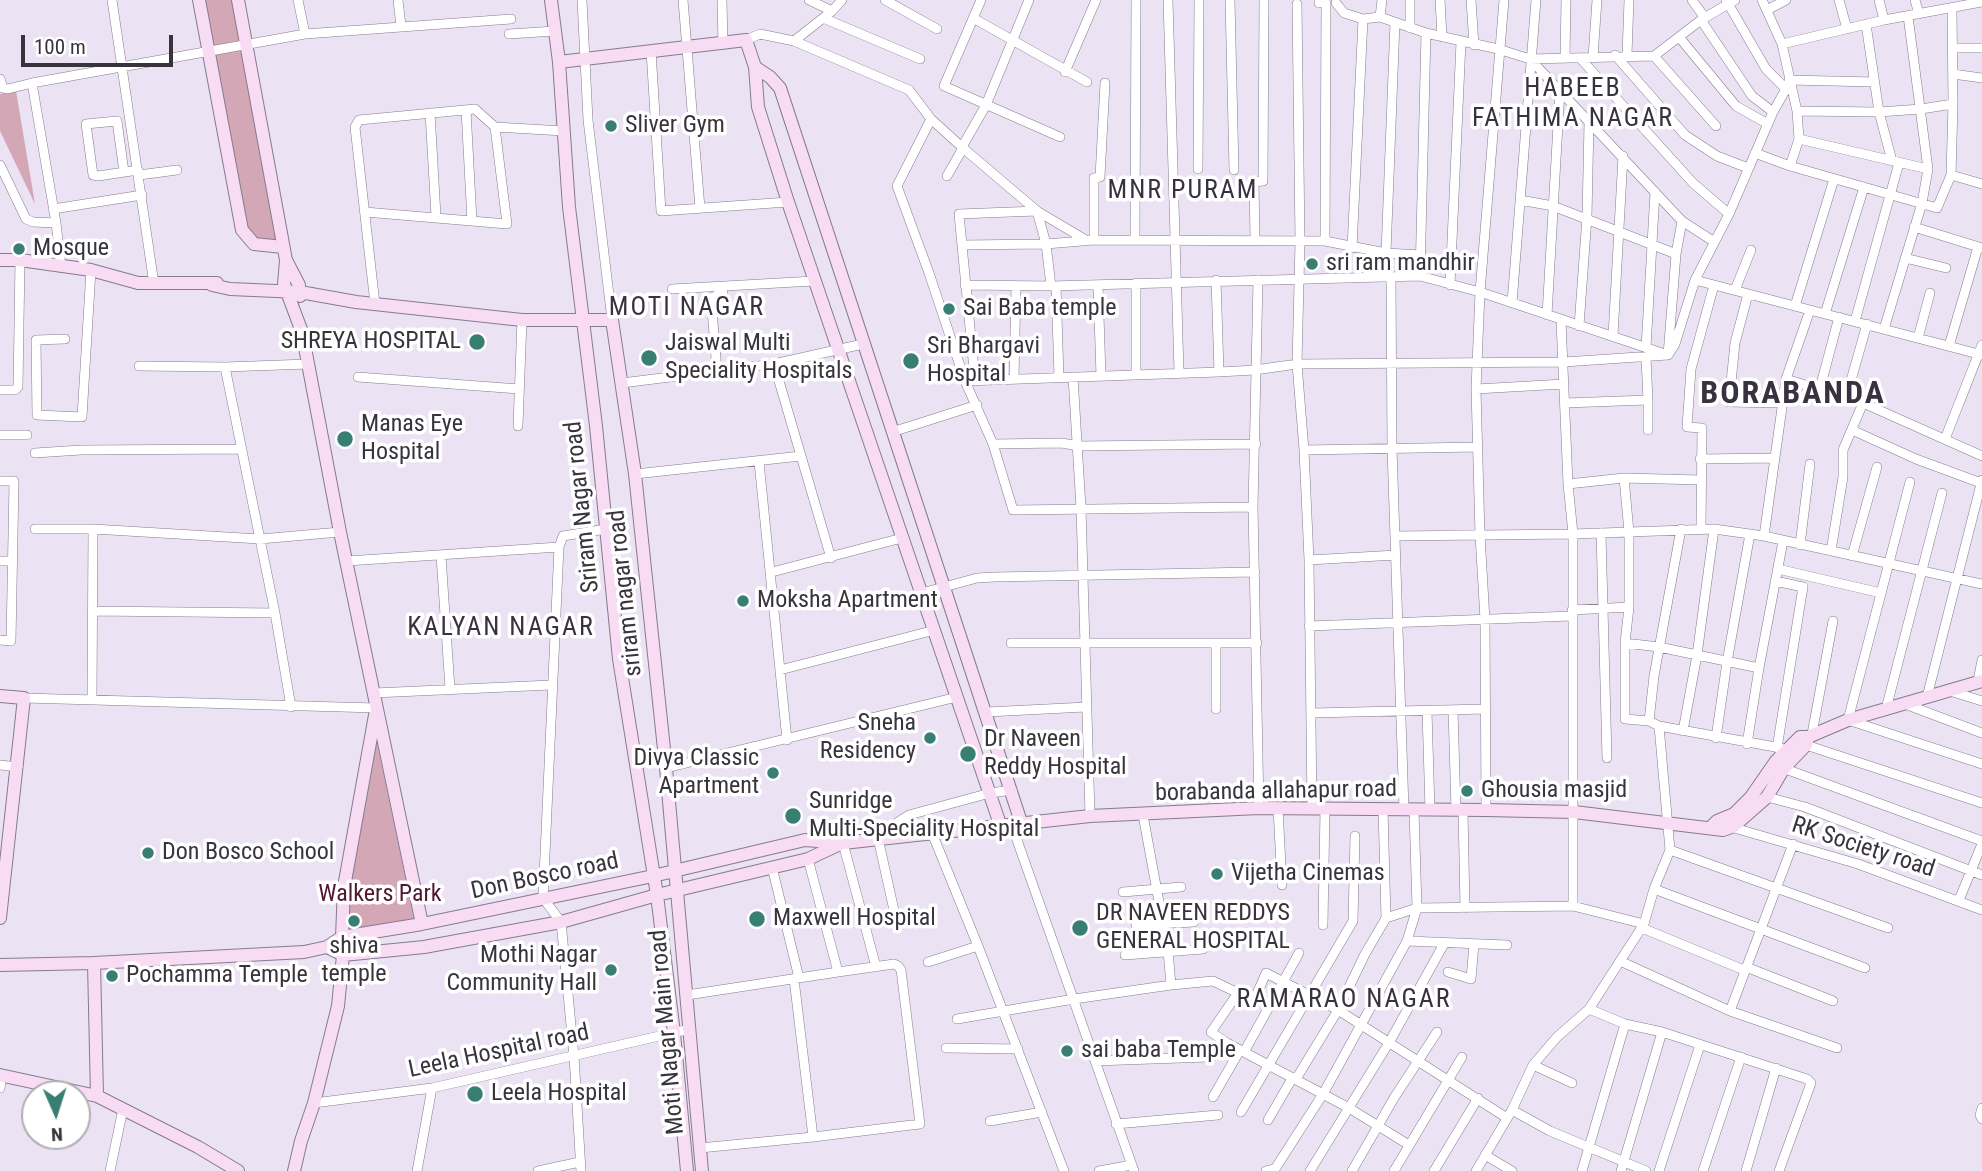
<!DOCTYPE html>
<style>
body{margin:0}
#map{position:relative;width:1982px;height:1171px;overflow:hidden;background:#ebe2f4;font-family:"Roboto Condensed",sans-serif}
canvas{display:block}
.north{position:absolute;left:21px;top:1080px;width:70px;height:70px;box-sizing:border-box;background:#fff;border:2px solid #afaeb1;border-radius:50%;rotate:177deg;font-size:19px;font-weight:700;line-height:28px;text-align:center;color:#38343c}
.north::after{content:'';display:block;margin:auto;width:24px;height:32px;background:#397e73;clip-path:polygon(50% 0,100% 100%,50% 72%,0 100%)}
.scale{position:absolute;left:21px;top:35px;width:152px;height:32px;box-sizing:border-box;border:4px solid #38343c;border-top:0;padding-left:9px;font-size:21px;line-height:24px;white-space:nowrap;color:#38343c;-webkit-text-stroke:5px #fff;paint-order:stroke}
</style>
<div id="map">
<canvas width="1982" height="1171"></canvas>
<div class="north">N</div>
<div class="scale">100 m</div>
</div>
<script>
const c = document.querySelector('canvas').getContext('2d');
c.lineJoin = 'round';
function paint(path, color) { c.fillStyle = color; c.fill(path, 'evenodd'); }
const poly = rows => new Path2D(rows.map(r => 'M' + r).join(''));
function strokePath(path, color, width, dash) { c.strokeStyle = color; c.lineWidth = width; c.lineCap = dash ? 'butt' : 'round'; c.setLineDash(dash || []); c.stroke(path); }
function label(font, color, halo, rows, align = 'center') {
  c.font = font + ' "Roboto Condensed",sans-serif'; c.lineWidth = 7; c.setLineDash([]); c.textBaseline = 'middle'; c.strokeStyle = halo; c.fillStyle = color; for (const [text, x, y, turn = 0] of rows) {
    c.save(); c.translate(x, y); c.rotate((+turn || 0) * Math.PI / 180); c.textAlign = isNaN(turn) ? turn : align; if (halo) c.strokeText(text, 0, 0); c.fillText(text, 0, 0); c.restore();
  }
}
const green = poly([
 [199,0,238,0,283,247,254,244,242,230],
 [16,91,35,204,0,131,0,94],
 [376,738,414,919,349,930,351,883]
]);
const street = poly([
 [112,0,154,284],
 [298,0,305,34],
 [398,0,401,26],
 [582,0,588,120,612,320],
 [683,0,700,208],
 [722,0,723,44],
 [809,0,832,11],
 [885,0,937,29],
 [981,0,944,86,1060,137],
 [1168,0,1179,372],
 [1230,0,1234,170],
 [1319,0,1319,3],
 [1440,0,1442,37],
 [1471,0,1474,45],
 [1692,0,1705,18],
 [1726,0,1766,69,1786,89],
 [1762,0,1782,44,1797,111,1799,139,1790,166,1937,208,1951,175,1953,104,1952,8],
 [1839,0,1847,29],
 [1879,0,1884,20],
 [1915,0,1919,14],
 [1336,3,1344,13,1363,19,1380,17,1426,33,1498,49,1530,59,1654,56,1701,20,1735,0],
 [1297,4,1300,242,1297,364,1304,450,1309,560,1312,807],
 [1767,10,1786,0],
 [1380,17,1382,0],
 [823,18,920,59],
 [973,18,1087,82],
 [1701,20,1752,96,1773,112],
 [1866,24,1879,112,1892,161],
 [1410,28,1410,0],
 [509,34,555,31],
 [1679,37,1736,106,1768,124],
 [746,40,760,34,794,41,909,90,931,119,963,148,1037,211,1086,240],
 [794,41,832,11,842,0],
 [1782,44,1884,20,1982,2],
 [1953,48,1982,48],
 [651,51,661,211,788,202],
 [1615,55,1685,135,1717,156,1748,168],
 [1627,55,1629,0],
 [1654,56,1716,126],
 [1593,57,1597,0],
 [1565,58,1566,0],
 [1580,58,1693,183,1729,214],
 [1530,59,1682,221,1713,241],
 [1065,72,1096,0],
 [1953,74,1982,78],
 [0,79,3,88,8,89,32,83,305,34,511,19],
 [1789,80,1874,82],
 [32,83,56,223,61,266],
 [466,110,472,221],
 [1797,111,1879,112,1921,109,1953,104],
 [430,113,436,216],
 [931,119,897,186,929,273,965,381,993,444,1013,510,1253,507],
 [495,127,564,131],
 [1799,139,1928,169],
 [962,147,986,105,1029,0],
 [1755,153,1790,166],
 [0,165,26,219,33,222,56,223],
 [1198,169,1199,0],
 [124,172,117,121,86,124,93,175,98,176,138,170],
 [139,175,177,170],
 [1951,175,1982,184],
 [947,176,963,148],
 [1520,200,1553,206,1676,254],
 [53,209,142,195],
 [365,212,507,224,495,127,475,109,359,120,355,127,375,304],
 [1914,227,1982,248],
 [1094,240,1094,178,1100,177,1105,83],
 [1135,240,1136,0],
 [1255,240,1254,182,1263,181,1264,0],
 [1325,241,1326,3],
 [962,245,1046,244,1094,240,1325,241,1386,253,1421,255],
 [1352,248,1363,19],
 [1386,253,1395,22],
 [1905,258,1946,268],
 [1420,276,1426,33],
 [1391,277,1392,448,1404,810],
 [1216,280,1219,372],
 [1258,280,1253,507,1259,808],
 [1695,280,1982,355],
 [965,285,1051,286,1420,276,1480,292,1668,355,1676,254,1682,221],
 [1098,285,1101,376],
 [1450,285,1461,42],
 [1056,286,1059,377],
 [672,289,814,281],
 [1735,290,1751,250],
 [1748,294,1735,343,1729,402,1783,403],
 [1512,303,1536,0],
 [1795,306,1834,179],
 [1825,314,1864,187],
 [1547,315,1560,90],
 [1561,321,1568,484,1573,534,1573,906],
 [1855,321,1899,163],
 [1579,326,1587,217,1589,122],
 [1884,329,1922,203,1928,169,1908,16],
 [1613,336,1623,156],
 [1918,338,1930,293],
 [65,339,36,340,37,415,82,417,91,270],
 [1949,346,1978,247],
 [1646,348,1655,192],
 [774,364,831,558],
 [139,366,225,367,308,364],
 [225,367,275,613,291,707],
 [717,371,711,298,723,293],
 [1136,375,1136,283],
 [358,377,519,389],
 [1073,377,1081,508,1090,816],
 [1014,378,1016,286],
 [1786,379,1863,403,1982,456],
 [975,380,959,214,1037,211,1046,244,1051,286],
 [965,381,1219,372,1255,370,1297,364,1564,362,1668,355,1675,344,1695,280,1729,214,1773,112,1786,89,1791,85],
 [622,383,774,364,863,344],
 [1820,388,1839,317],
 [1476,389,1564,384],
 [0,390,15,390,18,387,20,260],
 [1846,398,1867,324],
 [1565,403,1648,400,1646,358],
 [518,426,522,320],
 [1648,430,1648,400],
 [1852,430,1916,459,1981,483],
 [892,432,977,405],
 [0,435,27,435],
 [1945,439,1982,345],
 [993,444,1062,443,1078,446,1256,444],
 [1304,450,1478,447],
 [35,453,81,450,242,449],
 [1700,459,1775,458],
 [759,462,787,740],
 [635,474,801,456],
 [1624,478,1629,532,1629,607,1625,643,1625,719,1649,721],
 [0,481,14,481,11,641,0,640],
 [1910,482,1848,720,1982,764],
 [1568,484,1624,478,1701,480],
 [35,529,93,529,260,539,340,532],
 [1701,529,1702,428,1687,427,1691,369,1714,285],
 [1601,533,1607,758],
 [1395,536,1573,534,1714,529,1764,536,1982,584],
 [1764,536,1786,379,1810,310],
 [1800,545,1810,464],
 [559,547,563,536,606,529],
 [1831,551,1843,477,1843,450,1863,403],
 [441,556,450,689],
 [1852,556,1877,467],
 [1309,560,1396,555],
 [0,561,12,561],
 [347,561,559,547,543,898,561,922,574,1056,581,1171],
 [1778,569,1881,593],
 [772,572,902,538],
 [1775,581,1803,587,1777,748],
 [922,593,977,578,995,577,1255,572],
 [1572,610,1629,607],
 [93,611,275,613],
 [1309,626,1571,616],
 [1011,643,1257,643],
 [1625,643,1659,647,1759,668],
 [780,670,935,630],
 [1978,681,1982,660],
 [1950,691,1982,701],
 [374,693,551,685],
 [1927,697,1982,480],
 [24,698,376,708],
 [92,698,93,529],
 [1905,704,1982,733],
 [1216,709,1216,643],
 [1886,709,1942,493],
 [1453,710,1456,810],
 [1427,711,1430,810],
 [987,712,1086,707],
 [1312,713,1486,709],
 [1659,726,1781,748],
 [1683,731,1697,655,1714,529],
 [1812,734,1833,621],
 [1716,738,1727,662,1750,534],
 [1747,744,1759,668,1783,541],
 [1806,745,1982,803],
 [0,765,18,767],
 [1780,767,1982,841],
 [666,768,957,697],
 [1767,797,1805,807,1982,875],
 [1278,808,1282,885],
 [1383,809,1386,918],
 [1463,810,1465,908],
 [1486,810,1485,620,1480,535,1476,389,1480,292,1504,0],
 [1143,815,1168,951,1171,985],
 [1011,823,1134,1171],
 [1731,827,1858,864,1982,910],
 [932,833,978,946,1064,1171],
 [894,837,898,822,909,815,990,793,1012,790],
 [878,838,897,924],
 [843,843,876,967],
 [1670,850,1888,928],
 [808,859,838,972],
 [772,867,799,978],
 [1654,889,1865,968],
 [1123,892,1181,887],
 [1959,900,1982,844],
 [1136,925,1194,922],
 [1323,925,1325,808],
 [1407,941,1507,945],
 [1125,955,1203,949],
 [1620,961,1730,1011,1837,1048],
 [928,962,978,946],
 [1448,972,1471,979,1474,944],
 [794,979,813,1137],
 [1238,993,1256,996,1266,973,1338,1010,1507,1118],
 [687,995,838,972,894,964,898,966,901,970,920,1124,813,1137,700,1148],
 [1589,1009,1625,1024,1662,1032,1807,1079,1811,1083,1779,1171],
 [1730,1011,1793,844],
 [957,1019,1074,999,1171,985,1213,981,1238,993,1211,1032,1227,1043,1349,1108,1409,1145],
 [946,1048,1018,1049],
 [1244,1052,1299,953],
 [1095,1061,1209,1057,1215,1055,1227,1043],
 [1533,1065,1572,1083],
 [1296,1079,1338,1010,1365,954,1386,918,1417,908,1573,906,1644,924,1642,928,1744,970,1746,967,1833,1001],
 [0,1088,2,1076],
 [1213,1097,1240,1050],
 [314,1103,432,1088,690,1029],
 [1982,1108,1980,1115,1982,1119],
 [1512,1110,1550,1131,1646,1171],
 [1241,1112,1353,921,1355,836],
 [1268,1120,1293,1077],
 [990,1121,1042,1112],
 [1116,1124,1218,1115],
 [1485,1155,1512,1171],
 [110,1171,123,1109],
 [417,1171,432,1088],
 [538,1171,580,1162],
 [1099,1171,1132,1165],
 [1266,1171,1275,1169,1323,1094,1407,941,1417,908,1414,810],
 [1310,1171,1390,1041,1445,942],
 [1352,1171,1394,1098,1437,1032],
 [1394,1171,1462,1057],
 [1434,1171,1478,1098],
 [1476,1171,1512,1110,1533,1065,1557,1037,1589,1009,1644,924,1654,889,1670,850,1659,726,1649,721,1654,676,1681,529],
 [1582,1171,1625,1024],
 [1621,1171,1662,1032],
 [1659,1171,1700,1045],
 [1703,1171,1741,1057],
 [1746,1171,1776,1068]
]);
const secondary = poly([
 [199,0,242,230,254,244,283,247],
 [238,0,286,260,299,285,300,296],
 [551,0,559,62,569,207,596,426,619,659,657,895,674,1033,687,1171],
 [559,62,746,40,755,67,758,107,788,202,1000,824],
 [755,67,770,77,780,88,1021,822],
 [0,260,20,260,91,270,138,283,217,283],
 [286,260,284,284,302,332,340,532,422,924],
 [212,285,230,289,300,292,356,302,522,320,612,320,635,474,666,768,702,1171],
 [0,696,24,698,0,918],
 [1710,828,1717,821,1734,814,1751,797,1776,761,1800,737,1808,737,1848,720,1982,681],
 [327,947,343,955,424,947,561,922,657,895,808,859,840,844],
 [94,963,97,1096],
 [0,965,94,963,304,952,327,947,342,937,422,924,653,876,805,840,843,843,1090,816,1259,808,1486,810,1574,812,1723,830,1734,826,1767,797,1784,768,1806,745,1808,737],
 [0,1075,97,1096,198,1147,238,1171],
 [294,1171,301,1141,314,1103,338,1006,343,955,342,937,344,887,375,715]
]);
const markers = [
 [611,126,7,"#397e73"],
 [19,249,7,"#397e73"],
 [1312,264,7,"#397e73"],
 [949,309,7,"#397e73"],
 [477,342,9,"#397e73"],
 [649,358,9,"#397e73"],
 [911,361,9,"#397e73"],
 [345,439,9,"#397e73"],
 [743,601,7,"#397e73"],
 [930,738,7,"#397e73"],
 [968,754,9,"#397e73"],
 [773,773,7,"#397e73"],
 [1467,791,7,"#397e73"],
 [793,816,9,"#397e73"],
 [148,853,7,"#397e73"],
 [1217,874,7,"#397e73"],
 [757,919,9,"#397e73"],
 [354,921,7,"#397e73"],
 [1080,928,9,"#397e73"],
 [611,970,7,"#397e73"],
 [112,976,7,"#397e73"],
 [1067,1051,7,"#397e73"],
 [475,1094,9,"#397e73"]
];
const poiNames = [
 ["Sliver Gym",625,126],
 ["Mosque",33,249],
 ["sri ram mandhir",1326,264],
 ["Sai Baba temple",963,309],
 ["SHREYA HOSPITAL",461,342,"right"],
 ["Jaiswal Multi",665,344],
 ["Speciality Hospitals",665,372],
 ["Sri Bhargavi",927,347],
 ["Hospital",927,375],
 ["Manas Eye",361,425],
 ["Hospital",361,453],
 ["Moksha Apartment",757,601],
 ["Sneha",916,724,"right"],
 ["Residency",916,752,"right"],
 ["Dr Naveen",984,740],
 ["Reddy Hospital",984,768],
 ["Divya Classic",759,759,"right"],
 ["Apartment",759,787,"right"],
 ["Ghousia masjid",1481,791],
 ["Sunridge",809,802],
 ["Multi-Speciality Hospital",809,830],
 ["Don Bosco School",162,853],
 ["Vijetha Cinemas",1231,874],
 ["DR NAVEEN REDDYS",1096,914],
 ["GENERAL HOSPITAL",1096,942],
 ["Maxwell Hospital",773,919],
 ["shiva",354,947,"center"],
 ["temple",354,975,"center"],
 ["Mothi Nagar",597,956,"right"],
 ["Community Hall",597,984,"right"],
 ["Pochamma Temple",126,976],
 ["sai baba Temple",1081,1051],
 ["Leela Hospital",491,1094]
];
const streetNames = [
 ["Sriram Nagar road",583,507,-96],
 ["sriram nagar road",626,593,-96],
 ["borabanda allahapur road",1276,792,-1],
 ["RK Society road",1863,848,18],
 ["Don Bosco road",545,877,-12],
 ["Moti Nagar Main road",668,1032,-95],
 ["Leela Hospital road",499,1052,-12]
];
const parkNames = [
 ["Walkers Park",380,895]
];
const neighbourhoodNames = [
 ["HABEEB",1573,89],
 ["FATHIMA NAGAR",1573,119],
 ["MNR PURAM",1183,191],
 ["MOTI NAGAR",687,308],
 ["KALYAN NAGAR",501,628],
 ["RAMARAO NAGAR",1344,1000]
];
const districtNames = [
 ["BORABANDA",1793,395]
];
paint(green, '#d4a7b6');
strokePath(street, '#847c8d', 10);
strokePath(secondary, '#847c8d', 14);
strokePath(street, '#fff', 9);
strokePath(secondary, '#f8dcf4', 12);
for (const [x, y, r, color] of markers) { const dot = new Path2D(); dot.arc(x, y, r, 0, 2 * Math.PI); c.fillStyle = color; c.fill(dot); strokePath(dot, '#fff', 2.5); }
label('24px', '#38343c', '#fff', poiNames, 'left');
label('24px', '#38343c', '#fff', streetNames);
label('24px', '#501830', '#fff', parkNames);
c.letterSpacing = '2px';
label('26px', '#38313f', '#fff', neighbourhoodNames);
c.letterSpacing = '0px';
c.letterSpacing = '2px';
label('bold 32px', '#38313f', '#fff', districtNames);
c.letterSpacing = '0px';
</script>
